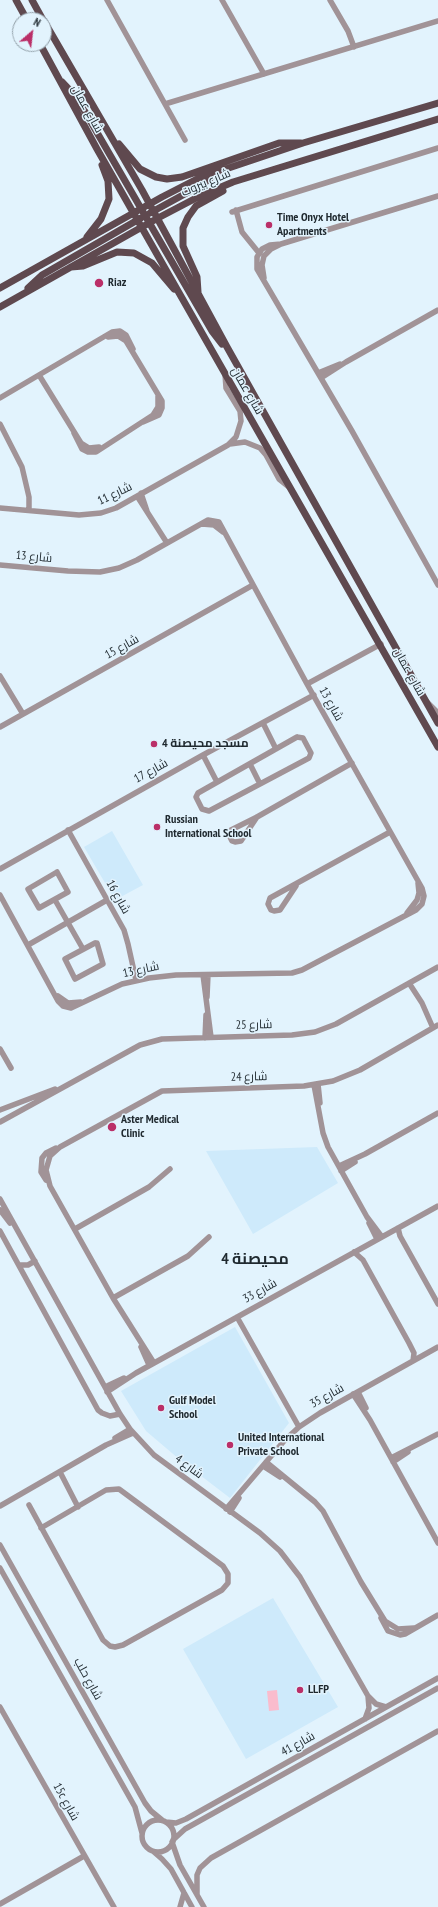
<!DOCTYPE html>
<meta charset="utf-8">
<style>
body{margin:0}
#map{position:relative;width:438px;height:1907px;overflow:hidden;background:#e2f3fd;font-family:"PT Sans Narrow",sans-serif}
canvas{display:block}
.north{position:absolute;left:12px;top:12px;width:40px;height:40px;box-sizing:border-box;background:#e2f3fd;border:1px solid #94a2ab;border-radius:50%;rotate:28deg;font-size:11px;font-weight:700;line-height:16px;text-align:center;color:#1f292f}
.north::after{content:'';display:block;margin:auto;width:14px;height:18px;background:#ba2f68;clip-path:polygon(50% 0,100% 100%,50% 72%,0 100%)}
</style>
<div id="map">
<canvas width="438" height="1907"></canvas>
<div class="north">N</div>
</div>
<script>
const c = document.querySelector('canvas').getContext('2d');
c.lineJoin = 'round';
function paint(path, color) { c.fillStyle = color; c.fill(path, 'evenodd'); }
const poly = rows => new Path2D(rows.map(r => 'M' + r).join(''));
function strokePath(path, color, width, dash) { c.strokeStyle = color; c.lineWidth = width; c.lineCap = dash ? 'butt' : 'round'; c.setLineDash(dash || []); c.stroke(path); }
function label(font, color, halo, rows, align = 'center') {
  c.font = font + ' "PT Sans Narrow",Cairo,sans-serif'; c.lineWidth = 3; c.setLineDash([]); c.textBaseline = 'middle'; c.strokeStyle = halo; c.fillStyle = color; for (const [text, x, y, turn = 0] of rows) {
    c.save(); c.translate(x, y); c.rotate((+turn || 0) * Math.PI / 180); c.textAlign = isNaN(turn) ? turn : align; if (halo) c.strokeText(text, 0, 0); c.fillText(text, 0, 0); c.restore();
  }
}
const built = poly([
 [112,831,143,885,115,900,84,847],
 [317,1147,338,1183,253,1234,206,1151],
 [235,1327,289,1423,230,1498,179,1459,146,1431,121,1391],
 [273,1598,338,1707,246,1759,183,1649]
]);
const green = poly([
 [277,1690,279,1710,269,1711,267,1691]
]);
const minor = poly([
 [107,0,185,140],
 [222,0,264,74],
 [330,0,348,31,354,47],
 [165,104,438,21],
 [236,210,242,232,259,253],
 [232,212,438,148],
 [281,244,270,245,262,249,257,257,257,269,352,431,438,585],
 [264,278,262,265,264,256,271,249,281,244,438,196],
 [108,337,118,336,126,341,162,401,162,408,159,415,143,422],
 [318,373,340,364],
 [39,375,81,443,89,448,99,447],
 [321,378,346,362,438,310],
 [0,398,112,332,120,331,126,335,133,349],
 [0,424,22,467,29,497,29,510],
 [74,433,82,449,88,452,96,452,153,415,158,407,158,396],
 [230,444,245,442,260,448,266,455,279,479,289,487],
 [141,493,147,511],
 [137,496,167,543],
 [0,508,79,515,101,513,116,508,228,445,236,437,241,421,240,411,226,388,225,374],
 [202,524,214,525,223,532],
 [0,565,68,571,100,572,119,568,137,560,208,520,219,522,307,684,422,888,424,896,422,904,416,910,302,970,292,973,176,975,149,978,122,984,71,1008,63,1006,58,1001,0,895],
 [0,676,23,714],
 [307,684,381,644],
 [427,702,438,713],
 [263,723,276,749],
 [0,727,253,585],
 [297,737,303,738,311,753,309,758,209,811,202,809,196,797,198,793,297,737],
 [203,755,217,782],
 [250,764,260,784],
 [257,817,352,763],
 [257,817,241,841,235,842,232,841,229,835,231,830,257,817],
 [68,830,124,930,128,944,136,980],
 [0,869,203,755,314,695],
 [57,872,68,892,39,908,28,889,57,872],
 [296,886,280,910,274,911,271,910,268,904,270,898,390,832],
 [55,900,83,949],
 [407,913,417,900,419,893,418,883],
 [95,943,97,943,103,964,75,979,65,959,95,943],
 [28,945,107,900],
 [203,975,211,1037],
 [409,983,422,1003,433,1028],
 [58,996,68,1003,81,1002],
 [207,997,208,975],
 [205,1038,206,1015],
 [0,1049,11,1068],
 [318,1084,320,1103],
 [314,1085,323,1133,328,1147,367,1217,382,1237],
 [0,1110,55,1089],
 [0,1122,140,1045,162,1039,292,1035,315,1032,336,1024,438,967],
 [339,1166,365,1154,438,1113],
 [341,1171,355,1162],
 [46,1180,41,1172,42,1158,46,1153,56,1148],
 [0,1199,120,1414,130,1429,154,1455,260,1533,280,1551,300,1577,368,1696,376,1704,386,1707],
 [0,1210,10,1223],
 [369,1223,377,1239],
 [398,1228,400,1236,438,1304],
 [75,1229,149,1187,170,1169],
 [0,1231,98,1410,102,1413,110,1416,120,1414],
 [354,1252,363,1260,409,1343,414,1353,413,1361],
 [19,1265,28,1265,35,1261],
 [113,1298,188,1256,209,1237],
 [237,1317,299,1427],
 [141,1347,149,1365],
 [154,1363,113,1298,50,1186,46,1170,50,1156,60,1147,162,1091,304,1086,333,1081,360,1070,438,1025],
 [105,1387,124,1378],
 [107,1392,136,1373,438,1206],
 [358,1392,366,1408],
 [353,1394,370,1420,438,1543],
 [115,1438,130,1429],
 [391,1458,438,1434],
 [266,1462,315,1502,323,1511,361,1582,385,1621,398,1629,414,1628],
 [393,1462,408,1452],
 [263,1466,280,1477],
 [60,1472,78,1507],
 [29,1505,103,1640,110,1646,115,1647,123,1645,222,1590,228,1583,228,1574,223,1566,119,1489,106,1490,41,1528],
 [0,1506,106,1445,133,1433],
 [226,1509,284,1441,299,1427,320,1413,438,1347],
 [230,1512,239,1498],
 [0,1545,145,1803,151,1811,162,1820],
 [0,1568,135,1807,142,1833],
 [381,1618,388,1631,400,1635,405,1634,438,1615],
 [0,1707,114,1907],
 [365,1719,369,1708,368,1696],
 '142 1836a16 16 0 1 1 32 0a16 16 0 1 1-32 0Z',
 [166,1822,176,1823,186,1819,438,1678],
 [173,1840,185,1829,438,1688],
 [172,1842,180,1865,204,1907],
 [154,1852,162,1859,171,1869,192,1907],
 [197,1894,197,1875,200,1868,211,1858,438,1731],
 [0,1904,84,1856],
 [180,1907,184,1893]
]);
const major = poly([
 [16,0,27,20],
 [32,0,43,20],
 [44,21,142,190,227,347,438,723],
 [40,44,97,149,438,747],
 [62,82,77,98,212,331,222,344],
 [119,144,140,169,156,177,167,179,182,177,279,143,301,143],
 [150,213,203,184,215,174],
 [87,237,101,219,109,199,108,181,102,165],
 [71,267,83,266,117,252,134,253,152,263,174,289],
 [0,288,162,197,199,178,303,143,438,103],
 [28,288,42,275,141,218],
 [198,292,197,277,183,246,183,228,188,217,196,206,223,191],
 [0,307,158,218,200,196,233,182,438,119]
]);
const markers = [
 [269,225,4,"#ba2f68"],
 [99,283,5,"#ba2f68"],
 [154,744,4,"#ba2f68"],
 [157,827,4,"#ba2f68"],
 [112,1127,5,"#ba2f68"],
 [161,1408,4,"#ba2f68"],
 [230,1445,4,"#ba2f68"],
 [300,1690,4,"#ba2f68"]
];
const streetNames = [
 ["شارع عمان",87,109,61],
 ["شارع بيروت",206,183,-23],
 ["شارع عمان",247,391,60],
 ["شارع 11",115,494,-26],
 ["شارع 13",34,557,5],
 ["شارع 15",122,647,-29],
 ["شارع عمان",409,672,61],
 ["شارع 13",331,704,61],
 ["شارع 17",151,771,-29],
 ["شارع 16",118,897,61],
 ["شارع 13",141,970,-12],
 ["شارع 25",254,1025,-1],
 ["شارع 24",249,1077,-1],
 ["شارع 33",260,1291,-29],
 ["شارع 35",327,1396,-29],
 ["شارع 4",189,1467,36],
 ["شارع حلب",88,1679,61],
 ["شارع 41",298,1744,-29],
 ["15c شارع",66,1802,61]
];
const poiNames = [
 ["Time Onyx Hotel",277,218],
 ["Apartments",277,232],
 ["Riaz",108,283],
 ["مسجد محيصنة 4",162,744],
 ["Russian",165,820],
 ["International School",165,834],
 ["Aster Medical",121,1120],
 ["Clinic",121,1134],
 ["Gulf Model",169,1401],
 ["School",169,1415],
 ["United International",238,1438],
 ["Private School",238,1452],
 ["LLFP",308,1690]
];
const districtNames = [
 ["محيصنة 4",255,1259]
];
paint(built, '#ceeafb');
paint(green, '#fabccd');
strokePath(minor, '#a19397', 5.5);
strokePath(major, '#5f494f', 7);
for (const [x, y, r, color] of markers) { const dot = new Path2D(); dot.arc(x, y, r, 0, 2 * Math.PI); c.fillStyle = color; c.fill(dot); strokePath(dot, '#e2f3fd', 1.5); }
label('12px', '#1f292f', '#e2f3fd', streetNames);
label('bold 12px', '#1f292f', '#e2f3fd', poiNames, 'left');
label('bold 16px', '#1f292f', '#e2f3fd', districtNames);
</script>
